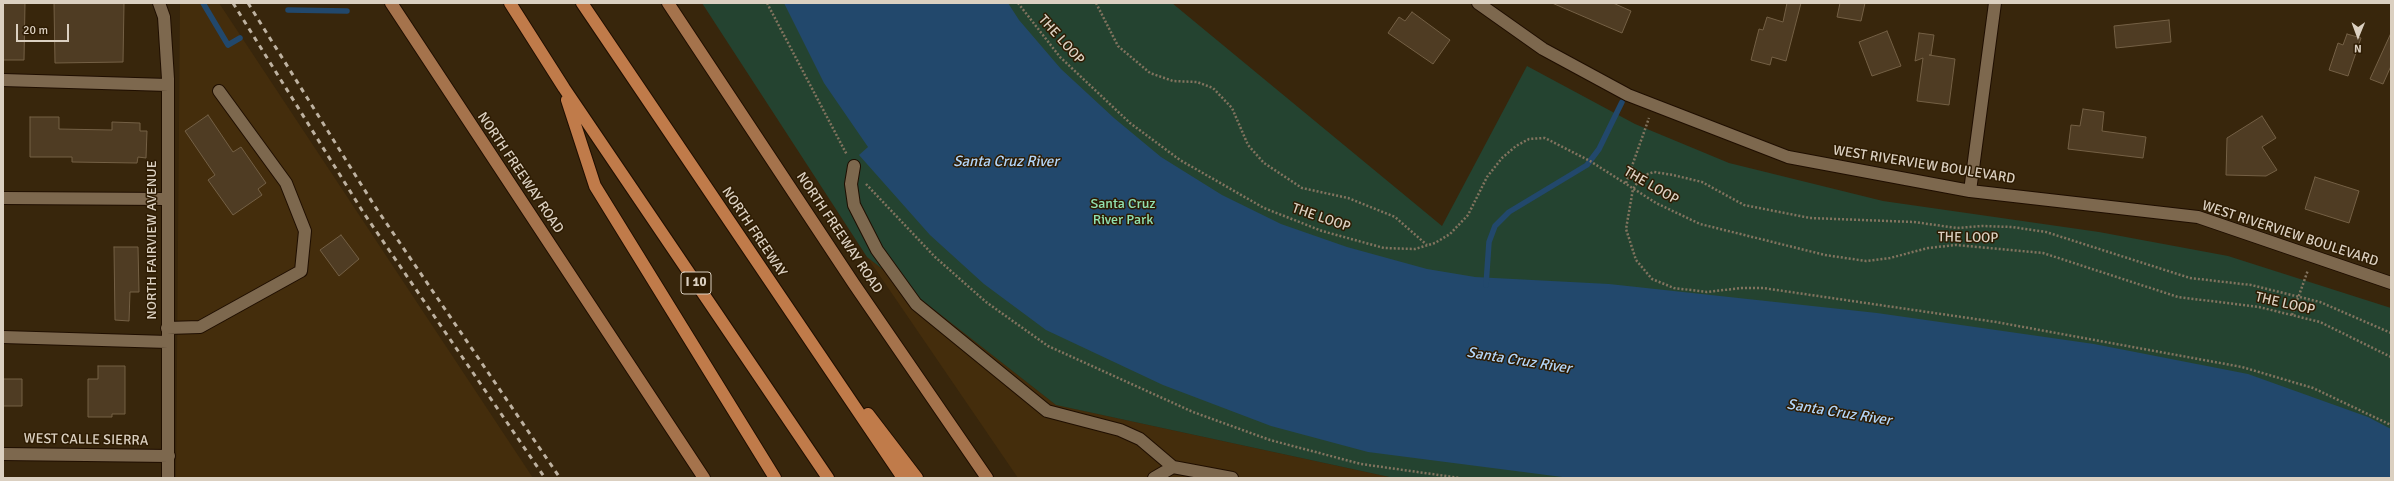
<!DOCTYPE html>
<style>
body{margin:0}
#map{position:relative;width:2394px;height:481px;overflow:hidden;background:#38260c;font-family:Signika,sans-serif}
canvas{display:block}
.frame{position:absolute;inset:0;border:4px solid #dbd0c1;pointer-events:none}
.north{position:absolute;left:2338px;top:16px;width:40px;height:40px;-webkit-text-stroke:3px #2e1c03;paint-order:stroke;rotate:181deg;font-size:11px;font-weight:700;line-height:16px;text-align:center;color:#dbd0c1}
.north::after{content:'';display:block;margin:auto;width:14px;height:18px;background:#dbd0c1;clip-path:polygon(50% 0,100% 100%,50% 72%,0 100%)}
.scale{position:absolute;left:16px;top:24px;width:53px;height:18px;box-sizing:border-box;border:2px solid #dbd0c1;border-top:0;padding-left:5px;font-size:12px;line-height:14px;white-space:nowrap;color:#dbd0c1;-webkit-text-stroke:3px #2e1c03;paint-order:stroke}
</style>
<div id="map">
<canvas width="2394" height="481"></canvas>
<div class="frame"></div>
<div class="north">N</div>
<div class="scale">20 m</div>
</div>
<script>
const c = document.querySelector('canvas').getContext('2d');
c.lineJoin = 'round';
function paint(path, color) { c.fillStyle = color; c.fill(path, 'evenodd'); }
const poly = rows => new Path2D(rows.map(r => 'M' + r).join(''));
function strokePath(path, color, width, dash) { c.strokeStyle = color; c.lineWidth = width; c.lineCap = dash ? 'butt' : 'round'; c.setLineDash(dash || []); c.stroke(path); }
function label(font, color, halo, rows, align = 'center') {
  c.font = font + ' Signika,sans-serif'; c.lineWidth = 3; c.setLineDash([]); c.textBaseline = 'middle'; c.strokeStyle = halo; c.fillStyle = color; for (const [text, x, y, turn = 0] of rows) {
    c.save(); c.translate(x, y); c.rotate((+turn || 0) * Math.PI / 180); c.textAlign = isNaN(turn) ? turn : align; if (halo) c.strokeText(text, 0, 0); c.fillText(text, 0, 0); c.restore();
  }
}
const built = poly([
 [180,3,219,3,533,478,176,478],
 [867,257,1056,405,1394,478,1018,478]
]);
const green = poly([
 [702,3,1172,3,1442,226,1527,66,1635,124,1729,163,1883,201,2099,232,2228,256,2391,308,2391,478,1394,478,1056,405,867,257]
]);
const water = poly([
 [784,3,1008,3,1019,20,1061,69,1114,118,1161,157,1222,195,1281,224,1347,247,1427,269,1475,277,1609,284,1877,313,2094,344,2248,374,2368,417,2391,429,2391,478,1570,478,1368,452,1271,426,1163,385,1046,330,984,284,930,235,859,155,868,147,824,83]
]);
const stream = poly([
 [203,3,228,45,240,38],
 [288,10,347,11],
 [1486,285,1489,242,1495,226,1509,212,1587,165,1599,149,1622,102]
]);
const building = poly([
 [3,3,25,3,24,60,3,60,3,3],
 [54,3,124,3,123,62,55,63,54,3],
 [1552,3,1613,3,1631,11,1622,33,1552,3],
 [1787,3,1801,3,1786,61,1772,57,1770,65,1751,60,1759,29,1763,30,1767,17,1783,22,1787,3],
 [1840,3,1865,3,1861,21,1837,17,1840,3],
 [1412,12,1450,40,1433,64,1388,33,1399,17,1405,21,1412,12],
 [2169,20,2171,42,2116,48,2114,26,2169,20],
 [1887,31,1901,66,1872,76,1859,42,1887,31],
 [1919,33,1934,35,1931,55,1929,55,1955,59,1949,105,1917,101,1923,58,1915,61,1919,33],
 [2391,33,2391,66,2383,84,2370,79,2391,33],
 [2347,34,2361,38,2348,76,2329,70,2338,43,2343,45,2347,34],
 [2083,109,2104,112,2102,131,2146,137,2143,158,2068,149,2071,125,2080,126,2083,109],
 [208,115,233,152,241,147,266,183,258,189,262,195,233,215,208,180,215,175,185,131,208,115],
 [2262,116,2276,138,2262,147,2277,170,2266,176,2226,175,2227,138,2262,116],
 [30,117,59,117,59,129,112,130,112,122,140,123,140,131,147,131,146,158,138,157,137,163,72,162,72,157,30,157,30,117],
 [2315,177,2359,191,2349,223,2305,209,2315,177],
 [341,235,359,259,339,276,320,250,341,235],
 [114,247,138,247,139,292,130,292,129,321,115,320,114,247],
 [98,366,125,366,125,414,112,414,112,417,88,417,88,379,98,379,98,366],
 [3,379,22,379,22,406,3,406,3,379]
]);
const path = poly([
 [767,3,847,155],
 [1018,3,1060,57,1130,123,1180,160,1264,208,1322,231,1384,248,1415,249,1435,243,1450,234,1468,215,1487,177,1502,158,1516,146,1529,139,1545,138,1590,161,1656,203,1700,224,1825,255,1866,261,1890,258,1928,248,1956,245,2043,253,2178,297,2259,307,2320,322,2391,357],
 [1096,3,1118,46,1150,73,1173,81,1197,82,1213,88,1232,108,1248,145,1264,163,1302,188,1348,198,1395,217,1427,245],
 [1626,183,1649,118],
 [866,184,935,257,986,302,1048,346,1193,412,1270,440,1361,464,1460,478],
 [2292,315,2308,270],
 [2391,333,2320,302,2251,285,2190,278,2046,232,2012,227,1982,226,1957,228,1914,222,1810,218,1744,205,1702,182,1673,175,1654,172,1642,176,1633,189,1626,229,1636,260,1652,279,1674,288,1707,292,1741,288,1763,288,1996,322,2242,367,2313,388,2391,425]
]);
const minor = poly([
 [159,3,164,17,168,79,168,478],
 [1478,3,1543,49,1628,95,1788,157,1970,191,2198,217,2391,283],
 [3,80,168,85],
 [854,166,851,184,854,205,877,250,916,304,1047,411,1120,430,1140,439,1173,467],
 [1970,191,1995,3],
 [3,198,167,199],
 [167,328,200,327,301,271,305,231,286,183,219,91],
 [3,337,168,342],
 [3,454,169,456],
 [1154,478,1173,467,1232,478]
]);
const major = poly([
 [391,3,704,478],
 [668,3,854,284,987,478]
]);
const highway = poly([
 [510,3,564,88,828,478],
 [582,3,903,478],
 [567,100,595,186,775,478],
 [868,414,917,478]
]);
const rail = poly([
 [233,3,363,212,545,478],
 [248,3,374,205,560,478]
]);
const shields = [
 [696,283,30]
];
const shieldNames = [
 ["I 10",696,283]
];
const streetNames = [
 ["THE LOOP",1061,40,48],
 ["WEST RIVERVIEW BOULEVARD",1924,165,9],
 ["NORTH FREEWAY ROAD",520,173,56],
 ["THE LOOP",1651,186,30],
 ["THE LOOP",1321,218,19],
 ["NORTH FREEWAY",754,232,56],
 ["NORTH FREEWAY ROAD",839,233,56],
 ["WEST RIVERVIEW BOULEVARD",2290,234,18],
 ["THE LOOP",1968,238,1],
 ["NORTH FAIRVIEW AVENUE",152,240,-90],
 ["THE LOOP",2285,304,13],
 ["WEST CALLE SIERRA",86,440,1]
];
const parkNames = [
 ["Santa Cruz",1123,204],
 ["River Park",1123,220]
];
const waterNames = [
 ["Santa Cruz River",1006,162],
 ["Santa Cruz River",1519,361,9],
 ["Santa Cruz River",1839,413,9]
];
paint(built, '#442d0c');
paint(green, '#244330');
paint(water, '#22486c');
strokePath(stream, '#22486c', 5.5);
paint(building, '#4f3c23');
strokePath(building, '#746045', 1);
strokePath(minor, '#1f0e00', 14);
strokePath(major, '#1f0e00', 14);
strokePath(highway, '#1f0e00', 14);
strokePath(path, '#82745f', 2.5, [2, 2]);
strokePath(minor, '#7d684e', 12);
strokePath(major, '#a5734c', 12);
strokePath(highway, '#c07b4a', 12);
strokePath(rail, '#beb2a1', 3, [5, 5]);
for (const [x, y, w] of shields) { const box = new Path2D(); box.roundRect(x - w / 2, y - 11, w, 22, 3); c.fillStyle = '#2e1c03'; c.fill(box); strokePath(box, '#dbd0c1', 1); }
label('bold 13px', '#dbd0c1', null, shieldNames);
label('14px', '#dbd0c1', '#2e1c03', streetNames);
label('14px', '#92e1b0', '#2e1c03', parkNames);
label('italic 15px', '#b2d5f9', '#2e1c03', waterNames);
</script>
